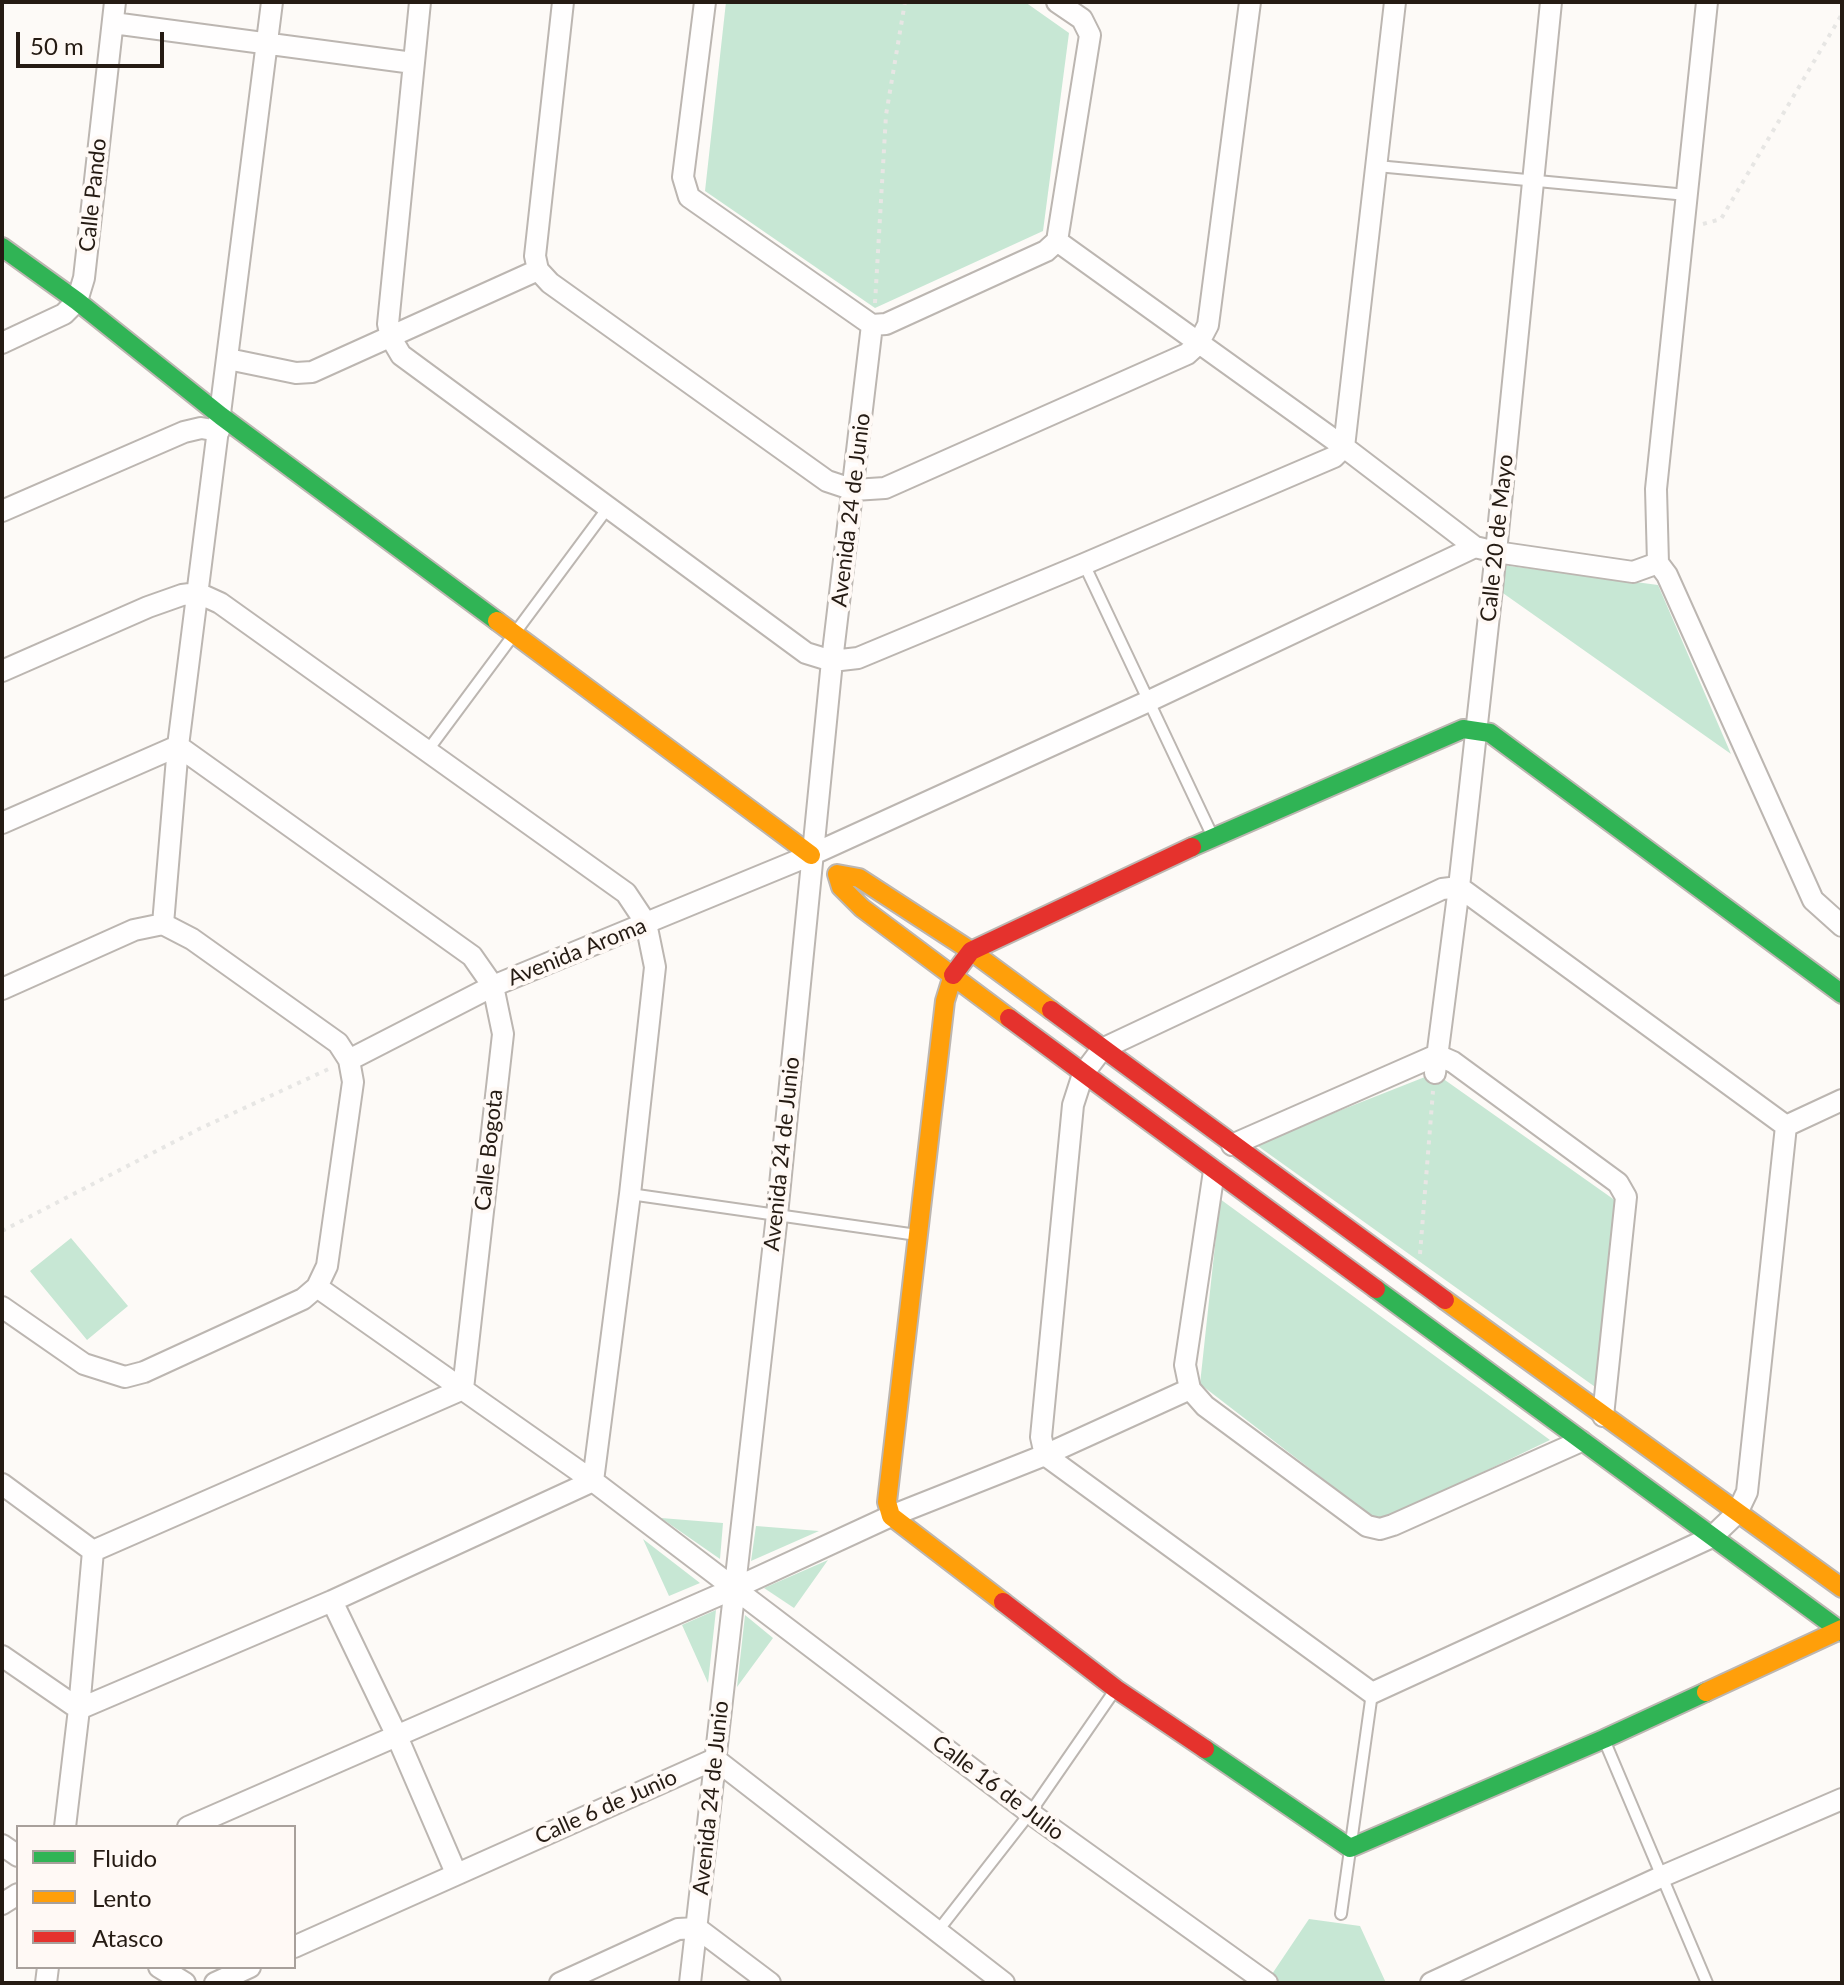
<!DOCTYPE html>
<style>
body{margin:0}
#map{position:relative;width:1844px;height:1985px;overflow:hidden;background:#fdfaf7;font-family:Lato,sans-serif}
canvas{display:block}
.frame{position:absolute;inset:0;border:4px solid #251b13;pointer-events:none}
.legend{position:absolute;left:16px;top:1825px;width:280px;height:144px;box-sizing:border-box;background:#fff9f5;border:2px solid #a8a09b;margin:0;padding:10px 14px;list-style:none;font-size:24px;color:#251b13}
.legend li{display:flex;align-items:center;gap:16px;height:40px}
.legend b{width:40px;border:2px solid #a8a09b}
.scale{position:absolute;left:16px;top:32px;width:148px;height:36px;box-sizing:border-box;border:4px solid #251b13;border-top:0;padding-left:10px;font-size:24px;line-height:28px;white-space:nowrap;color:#251b13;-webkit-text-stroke:6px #fff9f5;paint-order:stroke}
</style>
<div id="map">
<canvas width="1844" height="1985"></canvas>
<div class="frame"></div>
<ul class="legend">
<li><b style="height:10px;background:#30b455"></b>Fluido</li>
<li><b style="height:10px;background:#ff9f0a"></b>Lento</li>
<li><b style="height:10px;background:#e5322d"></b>Atasco</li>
</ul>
<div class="scale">50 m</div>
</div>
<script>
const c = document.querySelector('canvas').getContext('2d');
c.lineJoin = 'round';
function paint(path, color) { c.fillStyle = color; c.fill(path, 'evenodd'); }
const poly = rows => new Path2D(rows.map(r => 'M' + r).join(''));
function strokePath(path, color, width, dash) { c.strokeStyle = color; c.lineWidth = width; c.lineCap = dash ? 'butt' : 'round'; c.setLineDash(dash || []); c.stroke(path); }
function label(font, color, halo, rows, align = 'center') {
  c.font = font + ' Lato,sans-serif'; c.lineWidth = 8; c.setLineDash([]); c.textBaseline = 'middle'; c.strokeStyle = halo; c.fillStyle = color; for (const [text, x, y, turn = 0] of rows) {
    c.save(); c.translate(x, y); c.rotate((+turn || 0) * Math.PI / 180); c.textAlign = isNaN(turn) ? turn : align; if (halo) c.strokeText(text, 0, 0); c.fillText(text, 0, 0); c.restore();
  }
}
const green = poly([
 [726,2,1025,2,1069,33,1043,231,875,308,705,191],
 [1580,563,1598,577,1658,585,1731,754,1500,591,1502,565,1571,574],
 [1435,1073,1616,1201,1598,1389,1255,1144],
 [1220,1199,1550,1440,1379,1522,1200,1384],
 [71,1238,128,1306,87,1340,30,1271],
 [661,1518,723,1523,720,1559],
 [756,1526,819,1531,751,1561],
 [643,1539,700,1583,669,1596],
 [828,1560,794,1608,764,1588],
 [716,1610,708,1683,682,1625],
 [745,1615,773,1638,737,1687],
 [1309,1919,1360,1926,1386,1983,1266,1983]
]);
const path = poly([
 [1703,224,1721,219,1842,14],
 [875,303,886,115,905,2],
 [2,1231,199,1129,333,1067],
 [1420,1254,1433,1091]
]);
const lane = poly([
 [1377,166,1687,195],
 [1084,564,1212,835],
 [428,750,607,509],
 [630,1194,917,1235],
 [1605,1742,1707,1983],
 [1341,1914,1372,1693],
 [937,1932,1030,1813,1115,1690]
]);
const street = poly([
 [420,2,388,324,391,338,401,355,806,653,832,661,858,658,1084,564,1334,457,1344,447,1395,2],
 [563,2,535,256,538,270,550,283,827,481,854,490,885,488,1187,354,1198,344,1208,325,1250,2],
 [705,2,683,177,689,197,872,325,886,324,1046,251,1057,241,1090,35,1082,19,1057,2],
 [1707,2,1656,489,1658,563,1667,575,1813,900,1842,926],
 [113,23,413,63],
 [1057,241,1344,447,1475,547,1496,552,1633,572,1658,563],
 [2,343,64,314,77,301,84,278,115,2],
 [228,359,296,373,312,372,538,270],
 [2,511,184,432,201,428,219,431],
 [2,671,148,607,182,595,198,593,220,603,626,893,646,923,655,967,630,1194,593,1481,332,1601,79,1709,2,1656],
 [2,823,178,746,472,956,493,986,503,1034,463,1389,93,1551],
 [1459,887,1786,1126,1747,1492,1737,1513,1712,1537,1372,1693,1045,1455,1041,1437,1073,1105,1083,1074,1102,1049,1442,889,1459,887],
 [163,924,178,746,272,2],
 [2,989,134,930,163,924,192,939,338,1043,349,1060,353,1082,327,1266,317,1287,303,1299,144,1372,125,1377,84,1364,2,1307],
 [349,1060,493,986,811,855,1149,701,1475,547],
 [1435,1073,1459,887,1496,552,1551,2],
 [1786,1126,1842,1100],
 [1232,1145,1437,1055,1453,1062,1618,1183,1626,1197,1603,1416],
 [1214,1171,1185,1365,1190,1389,1205,1406,1367,1526,1380,1529,1393,1525,1581,1441],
 [317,1287,593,1481,1030,1813,1267,1983],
 [2,1484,93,1551],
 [332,1601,396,1734,456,1873],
 [65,1827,79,1709,93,1551],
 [188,1827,733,1589,891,1516,1045,1455,1190,1389],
 [2,1845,18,1856],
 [2,1904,18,1894],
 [294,1947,715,1759,1004,1983],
 [159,1967,185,1983],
 [46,1983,48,1967],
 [215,1983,250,1967],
 [560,1983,678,1929,697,1928,770,1983],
 [690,1983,777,1215,832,661,872,325],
 [1431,1983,1663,1876,1842,1799]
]);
const fast = poly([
 [2,247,77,301,221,416,497,621],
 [1192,847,1463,729,1490,733,1842,994],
 [1376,1289,1842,1632],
 [1205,1749,1350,1848,1604,1739,1706,1692]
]);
const slow = poly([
 [497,621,811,855],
 [953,975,945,1001,887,1502,891,1516,1003,1602],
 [1009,1018,862,908,841,887,837,874,859,878,971,951,1051,1010],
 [1445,1300,1842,1588],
 [1706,1692,1842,1629]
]);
const jam = poly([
 [953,975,971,951,1192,847],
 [1051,1010,1445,1300],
 [1009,1018,1376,1289],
 [1003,1602,1116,1689,1205,1749]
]);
const streetNames = [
 ["Calle Pando",93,195,-84],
 ["Avenida 24 de Junio",851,510,-83],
 ["Calle 20 de Mayo",1497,538,-84],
 ["Avenida Aroma",577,952,-22],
 ["Calle Bogota",489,1150,-84],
 ["Avenida 24 de Junio",782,1154,-84],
 ["Calle 16 de Julio",998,1788,37],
 ["Avenida 24 de Junio",711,1798,-84],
 ["Calle 6 de Junio",606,1807,-24]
];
paint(green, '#c7e7d4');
strokePath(lane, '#bcb6b1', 14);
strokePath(street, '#bcb6b1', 24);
strokePath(fast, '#bcb6b1', 22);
strokePath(slow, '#bcb6b1', 22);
strokePath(jam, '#bcb6b1', 22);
strokePath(path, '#e7e6e4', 4, [4, 6]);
strokePath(lane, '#fffefe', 10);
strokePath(street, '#fffefe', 20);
strokePath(fast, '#30b455', 18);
strokePath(slow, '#ff9f0a', 18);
strokePath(jam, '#e5322d', 18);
label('22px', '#251b13', '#fff9f5', streetNames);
</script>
